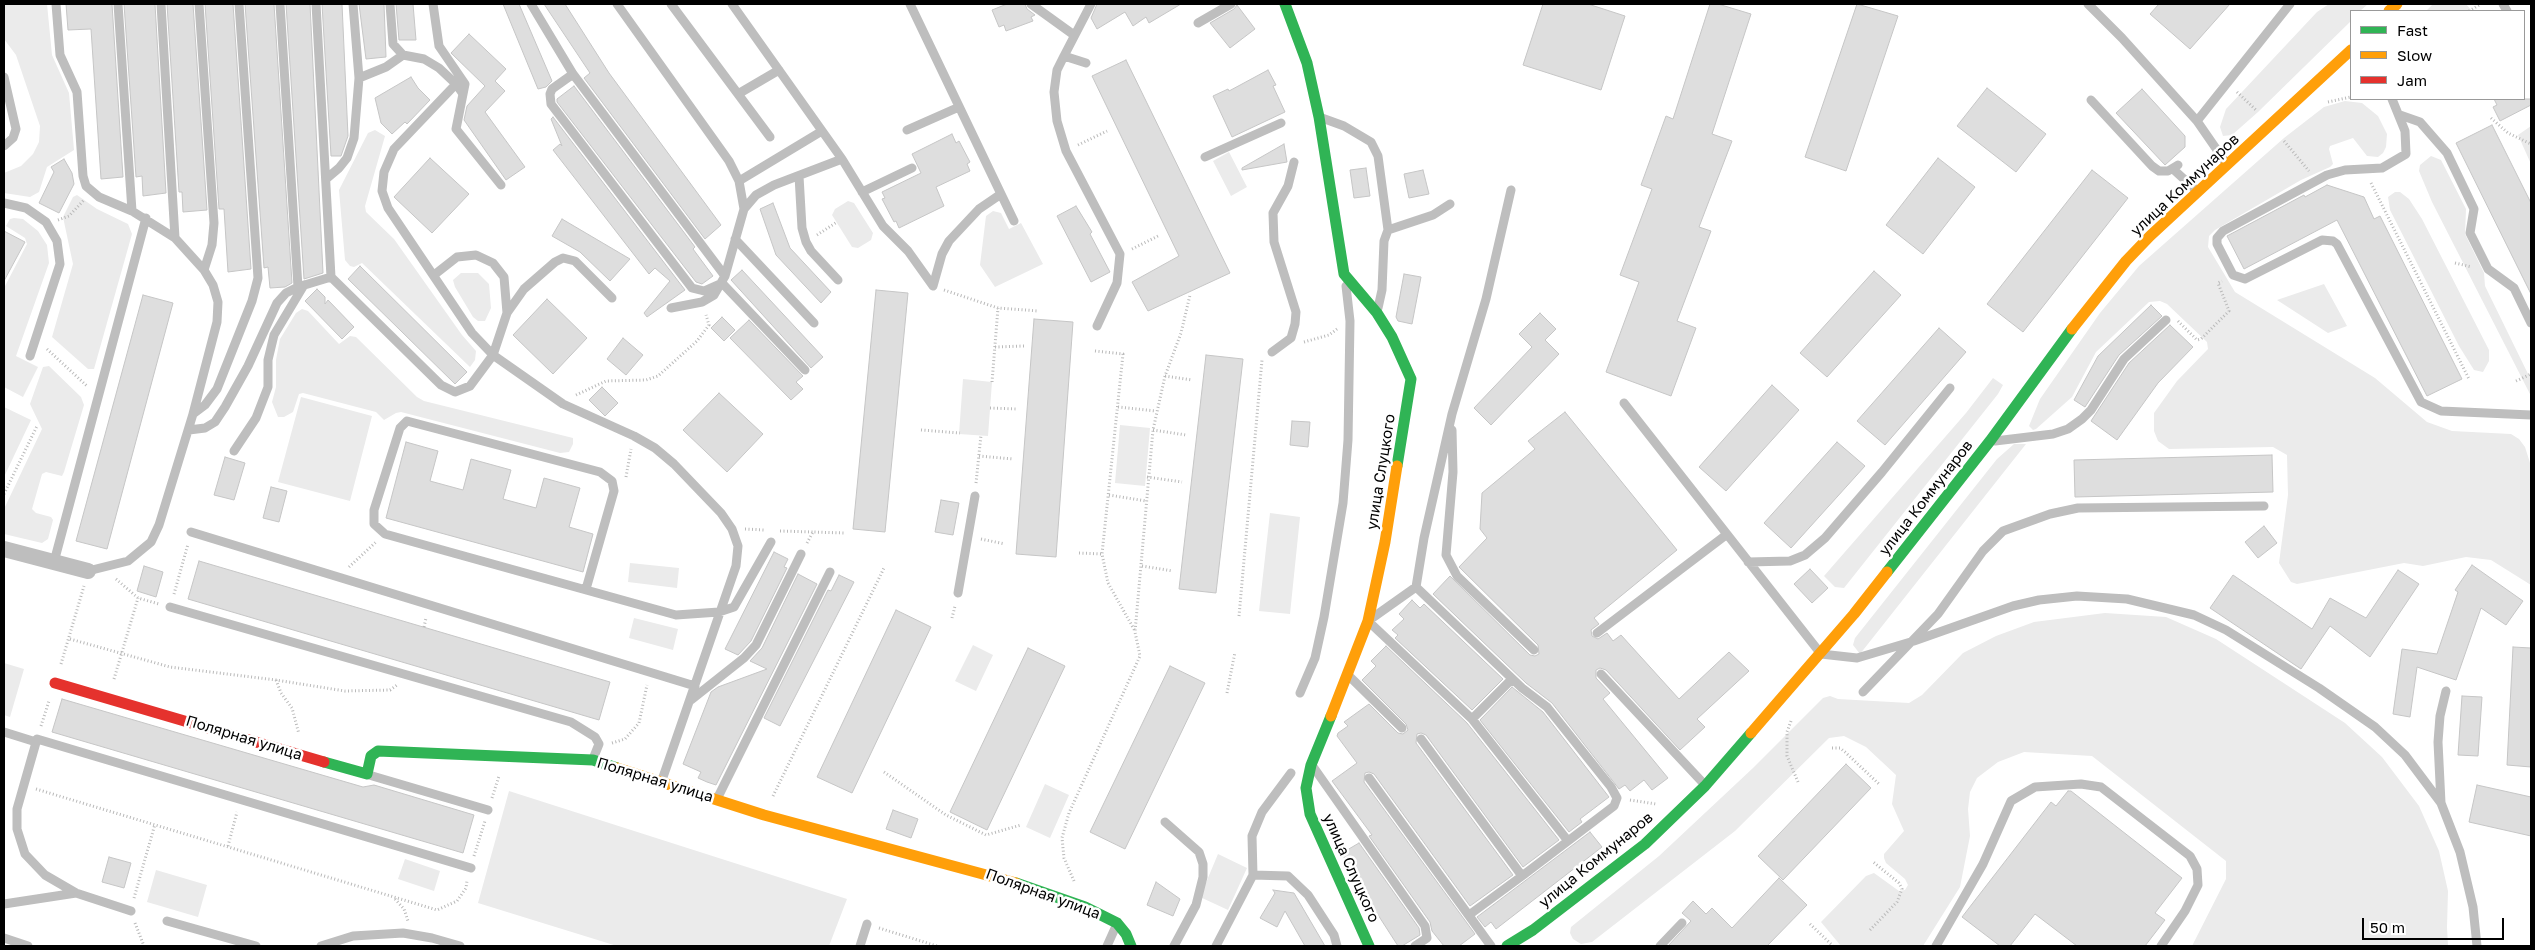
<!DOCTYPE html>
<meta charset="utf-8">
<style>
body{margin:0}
#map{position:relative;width:2535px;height:950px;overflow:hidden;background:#fff;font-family:"Golos Text",sans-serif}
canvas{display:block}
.frame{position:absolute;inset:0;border:5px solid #000;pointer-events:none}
.legend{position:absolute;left:2350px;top:10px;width:175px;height:90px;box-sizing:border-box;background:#fff;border:1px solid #999;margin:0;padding:6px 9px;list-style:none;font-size:15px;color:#000}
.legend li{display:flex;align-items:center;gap:10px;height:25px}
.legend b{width:25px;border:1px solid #999}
.scale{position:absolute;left:2362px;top:918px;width:142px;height:22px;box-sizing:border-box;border:2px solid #000;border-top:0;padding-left:6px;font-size:15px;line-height:18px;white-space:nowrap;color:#000;-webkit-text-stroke:4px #fff;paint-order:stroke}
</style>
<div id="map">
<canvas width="2535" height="950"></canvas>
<div class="frame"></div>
<ul class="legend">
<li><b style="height:6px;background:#30b455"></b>Fast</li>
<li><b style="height:6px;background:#ff9f0a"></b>Slow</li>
<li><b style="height:6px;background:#e5322d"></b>Jam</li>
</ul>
<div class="scale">50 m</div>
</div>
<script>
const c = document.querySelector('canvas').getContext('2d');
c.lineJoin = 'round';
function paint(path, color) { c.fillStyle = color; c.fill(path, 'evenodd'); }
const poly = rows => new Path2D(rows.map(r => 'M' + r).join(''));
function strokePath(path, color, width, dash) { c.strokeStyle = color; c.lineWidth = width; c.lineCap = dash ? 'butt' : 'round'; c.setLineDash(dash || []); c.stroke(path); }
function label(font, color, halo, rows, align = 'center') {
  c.font = font + ' "Golos Text",sans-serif'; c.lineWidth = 5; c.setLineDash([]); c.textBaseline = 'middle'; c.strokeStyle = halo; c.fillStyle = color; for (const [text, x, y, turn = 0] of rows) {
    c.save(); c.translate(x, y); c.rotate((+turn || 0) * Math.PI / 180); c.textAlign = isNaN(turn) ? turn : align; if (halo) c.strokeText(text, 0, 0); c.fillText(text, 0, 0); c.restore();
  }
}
const green = poly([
 [4,4,47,4,52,55,69,93,74,150,47,167,39,192,30,197,4,193,4,173,21,166,33,154,39,142,40,126,16,55,4,39],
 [2329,4,2368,4,2360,11,2351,11,2351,21,2258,112,2232,135,2223,136,2220,127,2226,109,2317,12],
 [2433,4,2466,4,2472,11,2426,11],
 [2345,101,2362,103,2378,116,2387,134,2386,147,2383,153,2378,157,2367,156,2353,138,2330,146,2329,149,2333,164,2330,167,2301,180,2215,230,2209,236,2208,247,2235,292,2375,378,2427,422,2452,431,2511,434,2519,439,2525,447,2531,466,2531,585,2491,560,2466,557,2423,566,2404,563,2297,584,2291,582,2279,563,2288,495,2287,455,2273,447,2169,449,2158,441,2154,431,2154,413,2177,381,2208,349,2207,342,2167,304,2160,301,2149,302,2096,352,2072,397,2036,429,2033,430,2029,426,2040,399,2100,313,2139,266,2284,138,2324,107],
 [2531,126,2531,164,2518,135],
 [375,130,385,136,365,206,366,212,394,239,462,335,476,351,475,360,470,367,362,263,354,267,350,266,345,260,339,190,368,133],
 [1229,152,1247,187,1231,196,1213,161],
 [2431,156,2441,160,2466,209,2465,234,2484,273,2485,286,2531,380,2531,396,2432,202,2419,171,2420,165],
 [2395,192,2400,192,2409,199,2422,219,2489,350,2489,361,2483,372,2474,370,2459,346,2390,210,2388,197],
 [77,195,97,209,128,224,132,234,94,369,88,369,52,337,73,264,63,217,73,197],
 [848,201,854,203,873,233,871,240,858,248,852,247,832,215,835,209],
 [993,211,1001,213,1009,229,1021,223,1043,264,995,287,980,265,986,216],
 [14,218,23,219,38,231,47,245,49,263,16,356,38,367,23,397,4,387,4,288,27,244,25,238,6,226,10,219],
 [461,273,478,273,489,284,491,308,485,321,478,321,473,317,455,287,453,280],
 [2324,284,2347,326,2328,333,2277,300],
 [302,309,308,311,339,344,350,336,356,337,417,397,424,401,573,438,573,444,569,452,560,453,401,412,396,413,384,420,376,412,303,393,299,394,293,412,284,417,278,417,272,402,276,387,276,360,280,339,296,313],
 [49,366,81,397,84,405,64,472,62,476,46,472,42,474,32,509,36,513,51,517,53,520,48,539,42,543,4,534,4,509,42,429,30,404,43,367],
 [1993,378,2003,385,1998,394,1844,588,1835,587,1824,576,1966,413],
 [963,379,992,382,988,436,959,434],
 [301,397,372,416,350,501,278,482],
 [4,407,31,420,4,477],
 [1120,425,1150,428,1145,486,1115,483],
 [2014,444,2026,444,1860,654,1853,645,1855,638,1997,459],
 [1270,513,1300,517,1290,614,1259,611],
 [630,563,679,568,677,588,628,582],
 [2105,613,2166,617,2216,639,2345,723,2382,757,2419,806,2439,851,2448,891,2447,927,2448,946,2192,946,2226,879,2226,861,2092,756,2024,752,1998,762,1977,778,1970,792,1968,809,1970,836,1960,887,1923,946,1841,946,1821,922,1866,876,1874,873,1899,891,1905,890,1908,885,1905,879,1886,863,1884,858,1884,854,1904,831,1892,804,1896,775,1866,747,1844,736,1829,738,1735,831,1592,942,1581,944,1573,939,1570,933,1571,927,1659,856,1753,768,1823,698,1830,696,1838,699,1909,703,1922,695,1963,653,1996,636,2034,622],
 [634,618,678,629,673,650,629,638],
 [973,645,993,655,976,691,955,681],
 [4,663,24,669,10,717,4,715],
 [1045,784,1069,795,1050,838,1026,827],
 [509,791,847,899,829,946,617,946,478,903],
 [1218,854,1247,868,1228,910,1200,897],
 [405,859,440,871,434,891,398,879],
 [156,870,207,885,198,917,147,902]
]);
const building = poly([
 [66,4,112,4,123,177,101,179,91,29,68,30,66,4],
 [124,4,155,4,166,193,143,196,142,176,136,177,124,4],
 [167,4,193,4,207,210,183,212,182,192,179,192,167,4],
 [205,4,233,4,251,269,228,272,224,209,219,209,205,4],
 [245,4,274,4,292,283,285,287,270,288,268,267,264,268,245,4],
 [286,4,310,4,323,273,304,279,286,4],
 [322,4,342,4,348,136,341,156,331,156,322,4],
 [359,4,384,4,386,57,366,59,359,4],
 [396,4,413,4,416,40,399,40,396,4],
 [503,4,519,4,552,81,546,87,538,89,503,4],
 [544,4,565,4,609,73,721,225,705,239,584,78,590,73,544,4],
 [1007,4,1025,4,1027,9,1035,15,1031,17,1033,21,1006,31,1004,25,999,27,992,10,1007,4],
 [1097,4,1181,4,1149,23,1146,17,1133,26,1125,12,1097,29,1091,18,1097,4],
 [1543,4,1588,4,1625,16,1601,90,1523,65,1543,4],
 [1710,4,1718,4,1751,14,1712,134,1732,141,1699,227,1711,231,1677,321,1696,328,1671,396,1606,372,1639,282,1620,275,1652,189,1641,185,1666,116,1673,119,1710,4],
 [1857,4,1898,16,1846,171,1805,157,1857,4],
 [2159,4,2230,4,2190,49,2150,14,2159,4],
 [1237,5,1255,29,1230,48,1210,23,1234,9,1237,5],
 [469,34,506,69,495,81,505,91,485,112,525,167,506,180,464,120,467,106,485,86,451,53,469,34],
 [1126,60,1230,273,1148,311,1132,282,1179,256,1092,76,1126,60],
 [1268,70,1276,85,1273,86,1285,112,1232,137,1213,96,1228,89,1229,91,1268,70],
 [411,77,418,88,430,100,407,124,405,122,392,134,381,123,375,98,411,77],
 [574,86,695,247,693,249,713,276,702,284,696,282,557,102,557,99,574,86],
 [1987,88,2046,134,2016,172,1957,126,1987,88],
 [2142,89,2185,136,2185,147,2165,165,2116,113,2142,89],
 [2494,99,2531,99,2531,105,2500,121,2493,107,2497,105,2494,99],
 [553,117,685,290,647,317,644,313,670,281,655,268,649,274,553,150,560,144,562,146,551,119,553,117],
 [2492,125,2531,203,2531,294,2456,143,2492,125],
 [952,134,956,143,959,141,970,162,967,164,970,171,936,187,944,206,899,228,896,221,894,222,882,199,885,198,882,192,921,173,912,154,952,134],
 [1284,144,1287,162,1242,170,1242,168,1284,144],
 [430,158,469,194,432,233,394,197,430,158],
 [1938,158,1975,187,1923,254,1886,225,1938,158],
 [64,159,72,173,74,184,59,213,39,203,54,172,51,167,64,159],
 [1366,168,1370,196,1354,198,1350,170,1366,168],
 [1423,170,1429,194,1409,198,1404,174,1423,170],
 [2092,170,2128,198,2023,332,1987,304,2092,170],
 [2327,185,2364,197,2374,219,2380,216,2462,379,2427,396,2337,220,2244,269,2227,236,2304,195,2305,197,2327,185],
 [773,203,790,248,831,292,821,303,776,255,760,209,773,203],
 [1076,206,1092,232,1090,234,1110,272,1091,282,1057,216,1076,206],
 [562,219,630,259,610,281,580,252,552,236,562,219],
 [4,231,25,242,4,281,4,231],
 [360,266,467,372,455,384,348,279,360,266],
 [742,270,823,357,811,368,731,280,742,270],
 [1874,271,1901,295,1827,377,1800,353,1874,271],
 [1404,274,1421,277,1412,324,1398,321,1396,317,1404,274],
 [317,289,325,297,325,304,328,300,354,327,342,339,305,301,317,289],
 [876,290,908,293,885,532,853,529,876,290],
 [143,295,173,303,107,549,76,541,143,295],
 [547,299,587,338,553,374,513,335,547,299],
 [2151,305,2162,316,2119,355,2085,407,2074,400,2098,356,2151,305],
 [1540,313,1556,329,1545,340,1559,354,1491,425,1474,408,1532,347,1519,334,1540,313],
 [722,317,735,330,724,341,711,328,722,317],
 [1034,319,1073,322,1056,557,1016,554,1034,319],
 [749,320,803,376,796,382,803,389,791,400,730,338,749,320],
 [2170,325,2193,347,2158,383,2117,440,2091,421,2129,363,2170,325],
 [1939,328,1966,352,1885,445,1857,421,1939,328],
 [623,338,643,355,626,375,607,359,623,338],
 [1206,355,1243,359,1216,593,1179,589,1206,355],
 [1772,385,1799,410,1726,491,1699,467,1772,385],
 [602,387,618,403,605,416,589,400,602,387],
 [719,393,763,434,727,472,683,430,719,393],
 [1565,412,1677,550,1594,618,1599,624,1591,630,1592,636,1598,639,1607,633,1613,641,1621,635,1679,699,1729,652,1749,671,1697,719,1705,727,1680,750,1606,670,1600,668,1596,670,1596,678,1610,693,1603,699,1668,778,1652,790,1644,780,1630,791,1625,785,1619,789,1552,703,1526,683,1433,594,1450,576,1530,655,1535,656,1539,654,1538,645,1459,567,1487,538,1480,529,1482,493,1535,449,1528,441,1565,412],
 [1292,421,1310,422,1308,447,1290,445,1292,421],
 [406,442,438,451,430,481,463,490,471,459,511,470,503,499,536,508,544,478,580,488,569,527,593,534,583,572,386,518,406,442],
 [1837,442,1865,466,1791,548,1764,523,1837,442],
 [2272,455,2273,492,2075,497,2074,460,2272,455],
 [225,457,245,463,234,500,214,495,225,457],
 [271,487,287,491,279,522,263,518,271,487],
 [941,500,959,503,953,535,935,532,941,500],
 [2264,526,2277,543,2258,558,2245,542,2264,526],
 [774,552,788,559,784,567,787,568,751,641,738,655,725,649,774,552],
 [199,561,610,682,599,720,188,599,199,561],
 [2472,565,2523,601,2506,625,2481,608,2456,680,2417,667,2410,717,2393,714,2402,649,2437,654,2458,592,2455,590,2472,565],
 [144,566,163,572,156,597,137,591,144,566],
 [1810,569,1828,588,1812,603,1794,584,1810,569],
 [2398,570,2419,584,2370,657,2330,626,2301,669,2210,608,2233,575,2312,629,2330,598,2366,618,2398,570],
 [798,574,817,584,716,785,707,782,698,778,701,772,683,764,711,692,718,687,767,669,750,661,762,648,798,574],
 [839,575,854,582,780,726,764,718,828,590,831,591,839,575],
 [1412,600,1420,608,1424,604,1503,679,1472,710,1395,638,1398,635,1392,630,1404,619,1399,614,1412,600],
 [896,610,931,627,852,793,817,777,896,610],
 [1386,646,1467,723,1559,840,1523,867,1426,735,1421,733,1417,734,1416,743,1513,875,1470,906,1374,774,1369,772,1365,773,1364,782,1475,934,1459,946,1444,946,1432,931,1430,922,1369,836,1372,835,1332,781,1357,763,1337,736,1338,733,1348,726,1344,722,1369,704,1398,733,1403,734,1408,730,1406,724,1362,680,1376,666,1371,661,1386,646],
 [2513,647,2531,648,2531,767,2507,765,2513,647],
 [1028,648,1065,666,987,830,950,812,1028,648],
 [1170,666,1205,683,1125,849,1090,832,1170,666],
 [1512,687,1543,712,1609,797,1580,819,1582,822,1569,832,1480,720,1512,687],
 [2462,696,2482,697,2478,756,2458,755,2462,696],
 [62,699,363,787,374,785,474,815,463,853,52,732,62,699],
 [1846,764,1871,788,1783,880,1758,856,1846,764],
 [2477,785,2531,797,2531,836,2469,822,2477,785],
 [2068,791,2071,791,2182,878,2155,913,2165,920,2145,946,2077,946,2035,914,2010,946,2000,946,1962,917,2051,802,2056,806,2068,791],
 [893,810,918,819,911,838,886,829,893,810],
 [1590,832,1602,847,1496,929,1491,922,1485,927,1477,917,1590,832],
 [1359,843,1419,928,1420,935,1402,946,1398,946,1353,876,1342,853,1359,843],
 [109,857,131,863,124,888,102,882,109,857],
 [1779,878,1807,905,1767,946,1668,946,1691,921,1682,913,1693,901,1706,914,1712,908,1732,928,1779,878],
 [1156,882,1180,899,1173,916,1147,905,1156,882],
 [1273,890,1294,893,1325,946,1305,946,1285,911,1277,927,1260,918,1275,893,1273,890]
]);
const path = poly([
 [2469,11,2481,4],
 [2237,92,2256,110],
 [2328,102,2351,97],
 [2491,118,2508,133,2531,144],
 [2284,141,2309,171],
 [1078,145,1107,131],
 [2371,183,2469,379],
 [58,220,69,216,84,200],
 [817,235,837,222],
 [1132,249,1158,236],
 [2455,263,2472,267],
 [944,290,998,308,1038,311],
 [2178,321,2197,340,2201,339,2229,311,2218,283,2222,281],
 [1304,342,1329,335,1337,329],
 [995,347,1024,346],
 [47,349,88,387],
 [1095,351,1123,354,1102,554,1108,583,1135,631],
 [1165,376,1192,380],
 [2516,381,2531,374],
 [992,382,998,308],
 [576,395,606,381,646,380,658,376,697,341,709,325,706,315],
 [1118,407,1156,411],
 [990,408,1018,409],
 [921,430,960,433],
 [1153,430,1186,435],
 [979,456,1013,459],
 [626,477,631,449],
 [1147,477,1182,482],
 [976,483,981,435],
 [4,494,37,426],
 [1109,495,1146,501],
 [745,529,764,530],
 [780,531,813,532],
 [981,539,1005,544],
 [807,543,813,532,844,533],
 [1079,553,1102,554],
 [1142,566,1173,571],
 [349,567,376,542],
 [116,579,138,598,159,604],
 [174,594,188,544],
 [1239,616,1262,360],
 [952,618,955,606],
 [424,627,426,618],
 [70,639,170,667,276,680,345,691,390,690,397,685],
 [61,664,84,586],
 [114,679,138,598],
 [276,680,281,693,292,708,299,734],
 [1227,693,1235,652],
 [1791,721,1787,732,1787,756,1798,782],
 [41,726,49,701],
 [612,743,625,739,639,723,647,685],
 [1832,748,1840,748,1845,752,1880,785],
 [884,772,946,815,986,835,1021,825],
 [36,789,437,910,457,901,466,888,467,881],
 [773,796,884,568],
 [492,798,499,776],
 [1630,800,1656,804],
 [228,846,237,812],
 [474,856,485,821],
 [1074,881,1064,858,1062,838,1069,813,1140,656,1135,632,1153,430,1165,376,1181,333,1190,295],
 [134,898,155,824],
 [395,899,404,909,408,921],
 [135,923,144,946],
 [1810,924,1833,946],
 [879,928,937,946],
 [1870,930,1897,902,1902,889,1899,883,1872,861]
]);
const lane = poly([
 [56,4,60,55,77,92,83,176,86,186,99,197,132,211,175,238,204,270,213,285,218,302,217,322,193,414],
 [118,4,132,211],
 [161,4,175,238],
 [199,4,214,223,212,245,204,270],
 [280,4,298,287],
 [353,4,359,78],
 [390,4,393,44,403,55],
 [433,4,439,46,465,84,463,94],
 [531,4,573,74,725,276],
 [617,4,729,161,739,181,822,131],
 [671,4,770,137],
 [732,4,842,159,883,226,908,251,933,286],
 [910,4,1001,194,979,209,949,241,942,254,933,286],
 [1031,4,1074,35],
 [2088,4,2122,38,2197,121,2226,163],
 [2503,4,2507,11],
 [1198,23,1231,4],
 [1064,56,1091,4],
 [1086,63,1064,56,1057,70,1054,92,1057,121,1066,151,1120,254,1117,283,1097,326],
 [573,74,552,89,550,94,551,104,692,288,704,291,722,283,805,370],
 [4,77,16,129,13,138,4,146],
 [456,84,463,94,456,129,501,185],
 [738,94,779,70],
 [2392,99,2405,131,2406,154,2382,168,2345,170,2327,175,2223,231,2217,238,2217,244,2233,275,2245,279,2322,240,2333,241,2337,244,2421,402,2441,411,2531,415],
 [2091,100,2152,166,2159,171,2168,171,2178,165],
 [2400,115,2420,122,2447,153,2474,209,2470,233,2488,269,2514,288,2531,323],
 [1322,118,1344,126,1371,142,1378,156,1388,230],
 [2197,121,2290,4],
 [907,130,959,107],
 [1205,157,1281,123],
 [2173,169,2197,191],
 [799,176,802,228,806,242,811,251,838,280],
 [326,179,339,168,347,158,354,138,359,78,386,67,403,55,424,59,439,68,456,84,394,149,384,172,382,191,388,208,472,333,493,355,563,404,634,436,655,448,674,464,721,513,732,529,738,546,736,566,662,780],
 [739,181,744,209],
 [1511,190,1486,299,1452,414,1424,538,1416,587,1368,621,1472,719,1568,841,1522,876],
 [862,192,912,168],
 [1001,194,1014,221],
 [4,203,26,208,46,222,57,241,60,264,30,356],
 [735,239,814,323],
 [434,275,457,257,476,255,493,263,504,277,507,313],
 [331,277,441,385,455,392,470,386,493,355,507,313,524,289,555,262,563,258,575,261,612,298],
 [671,308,702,302,714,295,725,276,744,209,756,195,774,185,842,159],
 [1378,308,1382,290,1384,241,1388,230,1433,215,1450,204],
 [1272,352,1291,338,1295,324,1296,312,1274,242,1273,213,1288,186,1294,162],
 [1624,403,1821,654,1857,658,1914,641,2013,606,2039,600,2077,596,2127,599,2194,615,2226,630,2319,688,2375,727,2405,755,2441,803,2460,852,2473,907,2477,946],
 [189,430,205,428,215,422,225,407,248,366,277,303,286,293,298,287,331,277,316,4],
 [1452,430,1453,472,1446,555,1457,576,1534,650],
 [1995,441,2053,434,2068,429,2082,419,2091,410,2124,359,2166,320],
 [234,451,256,418,268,387,268,360,274,335,304,285],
 [191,532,695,686],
 [54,562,146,218],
 [1748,562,1790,561,1805,555,1825,538,1882,472,1950,388],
 [88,571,128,561,151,542,159,525,193,414,205,405,217,389,252,301,258,278,239,4],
 [1416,587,1522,688,1547,707,1611,787,1617,798,1614,806,1568,841],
 [586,589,614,491,612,481,600,472,407,421,400,428,374,510,374,524,385,534,676,615,719,612,734,607,771,542],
 [958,593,975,496],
 [170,607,571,722,595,737,599,744,593,759],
 [1597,633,1726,535],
 [1601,674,1705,785],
 [1348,675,1402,728],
 [1863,692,1938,614,1983,551,2003,531,2050,514,2078,508,2264,506],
 [1300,693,1315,658,1324,617,1343,503,1348,440,1350,321,1346,286],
 [691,700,744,658,756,645,801,554],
 [1472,719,1512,679],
 [4,732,36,742],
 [1421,739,1522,876,1469,915],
 [1314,768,1425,926,1427,938,1415,946],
 [1291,773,1262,812,1252,836,1253,875,1288,876,1308,895,1334,935,1337,946],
 [369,775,488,810],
 [1369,778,1491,946],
 [717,799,830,572],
 [2441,803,2438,742,2440,716,2446,691],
 [1165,822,1199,852,1203,864,1203,877,1196,905,1174,946],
 [4,904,76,893],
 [131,911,76,893,45,875,25,854,17,829,17,809,37,739,471,868],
 [167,921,256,946],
 [4,938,28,946],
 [321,946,353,936,403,933,432,938,460,946],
 [860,946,867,924],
 [1107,946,1116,926],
 [1216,946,1253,875],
 [1660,946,1682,923],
 [1936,946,1983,864,2011,801,2035,787,2081,784,2101,787,2190,856,2197,869,2198,885,2185,911,2161,946]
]);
const street = poly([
 [4,549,88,571]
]);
const fast = poly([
 [1285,4,1307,63,1319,117,1344,274,1377,313,1392,337,1411,379,1397,466],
 [1887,572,1990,441,2072,329],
 [1331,716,1311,765,1306,788,1310,814,1369,946],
 [324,762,367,774,371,756,378,751,593,760,617,768],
 [1016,883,1085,907,1117,923,1126,934,1131,946],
 [1507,946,1533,930,1645,844,1705,786,1751,733]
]);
const slow = poly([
 [2389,11,2397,4],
 [2072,329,2126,261,2150,236,2351,50],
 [1331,716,1368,621,1385,542,1397,466],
 [1751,733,1854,614,1887,572],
 [617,768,764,815,1016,883]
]);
const jam = poly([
 [55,683,324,762]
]);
const streetNames = [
 ["улица Коммунаров",2185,185,-43],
 ["улица Слуцкого",1381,472,-81],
 ["улица Коммунаров",1926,498,-52],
 ["Полярная улица",244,738,17],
 ["Полярная улица",655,780,17],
 ["улица Коммунаров",1596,860,-39],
 ["улица Слуцкого",1351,868,66],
 ["Полярная улица",1043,894,20]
];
paint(green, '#ebebeb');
paint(building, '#dedede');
strokePath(building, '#c6c6c6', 1);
strokePath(path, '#b9b9b9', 3, [1, 2.5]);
strokePath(lane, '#bebebe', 9);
strokePath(street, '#bebebe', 16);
strokePath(fast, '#30b455', 11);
strokePath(slow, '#ff9f0a', 11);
strokePath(jam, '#e5322d', 11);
label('15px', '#000', '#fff', streetNames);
</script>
